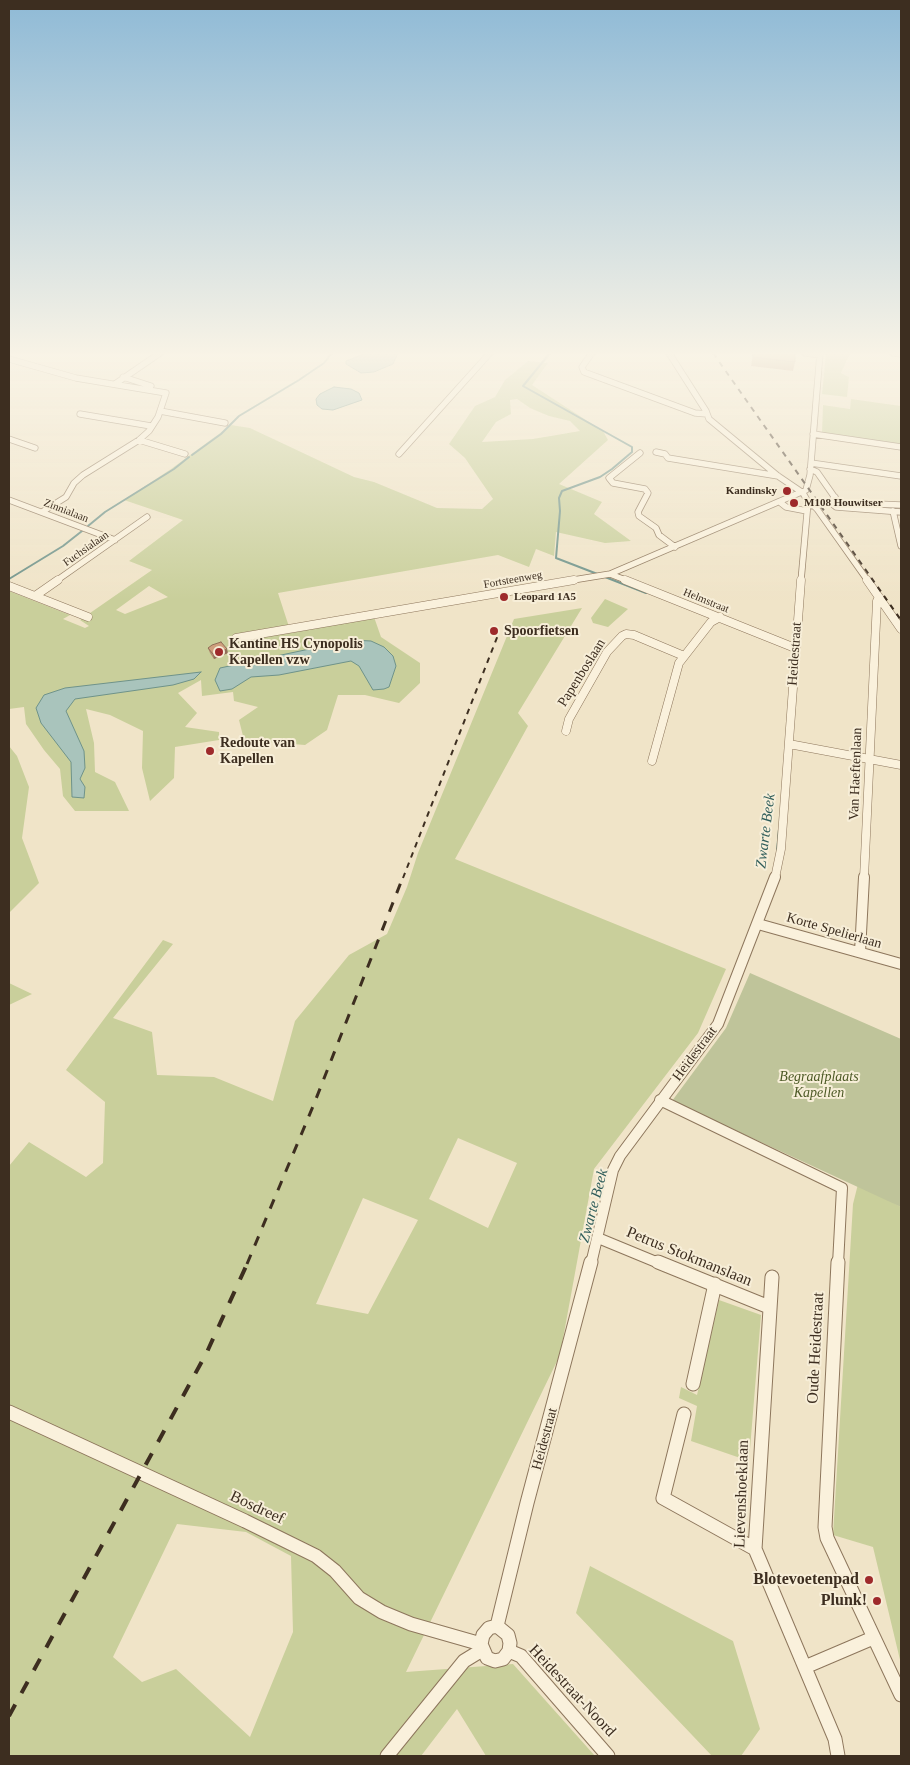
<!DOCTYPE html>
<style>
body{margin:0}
#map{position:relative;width:910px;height:1765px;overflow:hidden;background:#f0e4c8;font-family:Georgia,serif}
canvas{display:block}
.frame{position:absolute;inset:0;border:10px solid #3d2e20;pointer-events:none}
</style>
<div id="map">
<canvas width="910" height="1765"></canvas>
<div class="frame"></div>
</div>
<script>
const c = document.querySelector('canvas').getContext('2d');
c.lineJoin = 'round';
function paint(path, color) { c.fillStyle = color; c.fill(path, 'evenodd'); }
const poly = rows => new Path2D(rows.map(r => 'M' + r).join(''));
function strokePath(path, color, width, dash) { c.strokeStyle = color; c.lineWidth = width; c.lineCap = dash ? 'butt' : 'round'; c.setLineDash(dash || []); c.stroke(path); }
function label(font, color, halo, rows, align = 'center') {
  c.font = font + ' Georgia,serif'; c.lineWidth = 4; c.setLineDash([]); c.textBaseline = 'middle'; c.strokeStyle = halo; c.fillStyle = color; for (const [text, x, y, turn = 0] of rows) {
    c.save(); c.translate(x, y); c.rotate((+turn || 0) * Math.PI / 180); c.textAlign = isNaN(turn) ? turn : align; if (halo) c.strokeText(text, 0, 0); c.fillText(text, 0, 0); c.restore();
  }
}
const green = poly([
 [826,353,850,353,841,373,849,377,847,397,822,394],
 [528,361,548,363,532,385,603,431,608,440,559,484,602,502,594,514,631,541,605,543,556,532,554,556,536,549,529,567,498,555,278,593,291,633,374,617,381,637,420,663,420,683,399,703,365,695,338,695,327,730,305,745,244,740,239,720,258,707,234,701,233,692,202,696,201,680,178,693,197,713,185,727,219,732,219,740,175,747,174,778,150,801,142,768,143,731,110,715,86,709,94,743,95,772,115,782,129,811,75,811,63,796,60,769,44,750,26,724,24,707,9,709,9,591,70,615,63,619,85,628,89,626,80,620,152,570,129,561,183,520,124,500,171,469,231,425,250,428,354,477,374,482,437,508,482,509,493,499,465,458,449,444,475,406,495,397,505,380],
 [517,399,530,408,549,416,570,421,580,431,533,439,482,442,496,422,511,414,510,400],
 [149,586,168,597,125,614,116,610],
 [851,399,901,406,901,444,822,433,823,405,850,409],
 [605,599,628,609,608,627,593,623,591,618],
 [582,608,518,713,528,726,455,859,726,969,698,1033,594,1169,560,1355,406,1672,513,1664,595,1756,486,1756,457,1709,421,1756,9,1756,9,1166,29,1142,86,1177,103,1163,105,1102,66,1070,163,940,173,944,113,1018,152,1032,157,1075,214,1077,273,1101,295,1021,349,955,387,934,407,887,418,853,514,619],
 [458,1138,517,1163,488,1228,429,1199],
 [363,1198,418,1220,368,1314,316,1304],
 [177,1524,246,1532,291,1556,293,1632,250,1737,176,1669,142,1682,113,1657],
 [9,746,17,756,29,787,22,838,39,883,9,913],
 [9,983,32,994,9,1005],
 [858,1184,901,1207,901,1664,873,1547,833,1535,853,1204],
 [719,1300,761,1315,749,1461,691,1441,697,1406,679,1398,681,1387,697,1395],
 [590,1566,733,1641,760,1729,741,1756,712,1756,576,1613]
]);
const cemetery = poly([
 [750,973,901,1039,901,1207,672,1101,726,1028]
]);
const water = poly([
 [367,353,397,353,397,355,393,364,374,372,361,373,346,364,346,361,367,353],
 [334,387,351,389,359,393,362,400,333,410,322,409,317,405,316,399,320,394,334,387],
 [352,640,371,641,384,647,393,656,396,666,389,687,384,689,373,690,359,666,351,661,279,675,251,677,232,689,220,691,215,680,220,668,352,640],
 [201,672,194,679,173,685,75,699,66,711,84,751,85,768,80,779,85,787,84,798,72,797,71,762,41,723,36,708,44,695,65,688,201,672]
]);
const stream = poly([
 [550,353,523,386,632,447,632,452,612,469,600,477,562,491,559,498,560,511,556,558,600,575],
 [192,455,221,434,239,416,299,380,324,363,332,353],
 [88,526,105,512,174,469,189,457],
 [605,577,646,593],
 [9,579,63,546,82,531],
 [777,851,779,829]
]);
const minorFar3 = poly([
 [592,353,582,367,584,372,695,413,707,414],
 [669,353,706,411,709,419,778,476,803,493,808,502,801,581],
 [805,353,820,355],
 [893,353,901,354],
 [9,359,76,378,166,393],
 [123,377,151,386],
 [115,384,160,353],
 [160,411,225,423],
 [80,414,151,426],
 [813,434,901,447],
 [9,439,35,448],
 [139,440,185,454],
 [656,452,665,454,668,458,778,476],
 [640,453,609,478,613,483,645,489,648,493,638,512,639,516,656,528,659,535,675,547],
 [399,454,490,353],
 [811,463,901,476],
 [810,469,817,472,838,502],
 [835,497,830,502,836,507,901,512],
 [9,500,115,540],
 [781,503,786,507,807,511],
 [877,504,901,505],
 [808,505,814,506,817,509,868,581],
 [893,511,901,546],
 [42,512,66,497,74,483,83,475,139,440,149,431,158,417,166,393],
 [610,574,628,581],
 [56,581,147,517],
 [567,581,610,574,806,490,810,475,820,353]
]);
const minorFar2 = poly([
 [625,580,795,648],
 [867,580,901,629],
 [9,586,88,617],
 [35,596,58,580],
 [236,638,574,580],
 [566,731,569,719,607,652,622,636,626,634,634,635,684,656],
 [789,744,901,765],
 [652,761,679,663,711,622,720,617],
 [775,878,781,849,801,580],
 [864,878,877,601,879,597]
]);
const minorFar1 = poly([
 [758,924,901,964],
 [860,952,864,877],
 [660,1100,842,1188,838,1264],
 [598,1238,661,1264],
 [591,1264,613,1170,620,1156,718,1024,775,877]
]);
const minor = poly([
 [658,1262,769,1307],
 [838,1262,825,1527,827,1538,901,1695],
 [772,1277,755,1549,835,1739,838,1756],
 [693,1384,715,1284],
 [9,1412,245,1521,316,1556,335,1571,359,1598,382,1612,411,1624,481,1644],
 [684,1414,663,1498,755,1549],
 [497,1626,527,1503,591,1262],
 [497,1626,508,1635,510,1643,509,1651,503,1659,495,1661,487,1658,481,1644,483,1635,489,1628,497,1626],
 [509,1651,521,1656,608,1756],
 [805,1667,873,1638],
 [387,1756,464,1661,482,1650]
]);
const railFar2 = poly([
 [713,353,901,620],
 [403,878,498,635]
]);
const railFar1 = poly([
 [247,1264,314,1104,403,877]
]);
const rail = poly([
 [9,1716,207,1352,248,1262]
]);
const wall = poly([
 [753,353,795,353,795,362,793,371,751,366],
 [208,648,228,653,214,659,210,653]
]);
const shadedWall = poly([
 [227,649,228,653,214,659,213,654]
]);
const building = poly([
 [753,353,795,353,795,362,753,357,753,353],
 [221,642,227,649,213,654,208,648,212,645,221,642]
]);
const markers = [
 [787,491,5,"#9e2a2b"],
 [794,503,5,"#9e2a2b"],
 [504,597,5,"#9e2a2b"],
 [494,631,5,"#9e2a2b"],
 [219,652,5,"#9e2a2b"],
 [210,751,5,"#9e2a2b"],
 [869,1580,5,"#9e2a2b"],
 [877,1601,5,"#9e2a2b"]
];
const farPoinames = [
 ["Kandinsky",777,491,"right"],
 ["M108 Houwitser",804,503],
 ["Leopard 1A5",514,597]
];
const farStreetnames = [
 ["Zinnialaan",66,511,21],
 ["Fuchsialaan",86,549,-35],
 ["Fortsteenweg",513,580,-10],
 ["Helmstraat",706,601,22]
];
const poiNames = [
 ["Spoorfietsen",504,631],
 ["Kantine HS Cynopolis",229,644],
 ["Kapellen vzw",229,660],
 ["Redoute van",220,743],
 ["Kapellen",220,759]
];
const streetNames = [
 ["Heidestraat",795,654,-86],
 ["Papenboslaan",582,673,-58],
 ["Van Haeftenlaan",856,774,-88],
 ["Korte Spelierlaan",834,931,16],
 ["Heidestraat",695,1054,-53],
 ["Heidestraat",545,1439,-75]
];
const parkNames = [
 ["Begraafplaats",819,1077],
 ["Kapellen",819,1093]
];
const waterNames = [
 ["Zwarte Beek",766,831,-83],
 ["Zwarte Beek",594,1206,-75]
];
const nearStreetnames = [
 ["Petrus Stokmanslaan",689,1257,22],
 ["Oude Heidestraat",816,1348,-87],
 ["Lievenshoeklaan",742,1494,-88],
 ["Bosdreef",257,1508,25],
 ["Heidestraat-Noord",572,1691,47]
];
const nearPoinames = [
 ["Blotevoetenpad",859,1580],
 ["Plunk!",867,1601]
];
paint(green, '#c9cf9b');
paint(cemetery, '#bfc49a');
paint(water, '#a9c4bc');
strokePath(water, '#6f938a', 1);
strokePath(stream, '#6f938a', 2);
strokePath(minorFar3, '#8d765c', 7);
strokePath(minorFar2, '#8d765c', 9);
strokePath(minorFar1, '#8d765c', 12);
strokePath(minor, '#8d765c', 15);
strokePath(minorFar3, '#faf1dc', 5.5);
strokePath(minorFar2, '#faf1dc', 8);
strokePath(minorFar1, '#faf1dc', 10);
strokePath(minor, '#faf1dc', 13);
strokePath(railFar2, '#3d2e20', 2, [5.5, 5.5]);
strokePath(railFar1, '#3d2e20', 3, [10, 10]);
strokePath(rail, '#3d2e20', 4, [13, 13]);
paint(wall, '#b2896c');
paint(shadedWall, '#916f58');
paint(building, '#cf9f7d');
strokePath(building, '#916f58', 1);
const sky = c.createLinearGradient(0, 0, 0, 600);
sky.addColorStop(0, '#8fbad6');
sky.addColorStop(0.59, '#f8f3e6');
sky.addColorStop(1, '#f8f3e600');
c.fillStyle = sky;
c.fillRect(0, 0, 910, 600);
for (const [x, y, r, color] of markers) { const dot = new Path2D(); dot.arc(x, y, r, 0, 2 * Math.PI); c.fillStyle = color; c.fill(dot); strokePath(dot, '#f7eed8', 2); }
label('bold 11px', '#3d2e20', '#f7eed8', farPoinames, 'left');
label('11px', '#3d2e20', '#f7eed8', farStreetnames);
label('bold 14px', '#3d2e20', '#f7eed8', poiNames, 'left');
label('14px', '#3d2e20', '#f7eed8', streetNames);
label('italic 14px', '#4d5a26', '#f7eed8', parkNames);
label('italic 15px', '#2f5d5a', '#f7eed8', waterNames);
label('16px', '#3d2e20', '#f7eed8', nearStreetnames);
label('bold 16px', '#3d2e20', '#f7eed8', nearPoinames, 'right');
</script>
